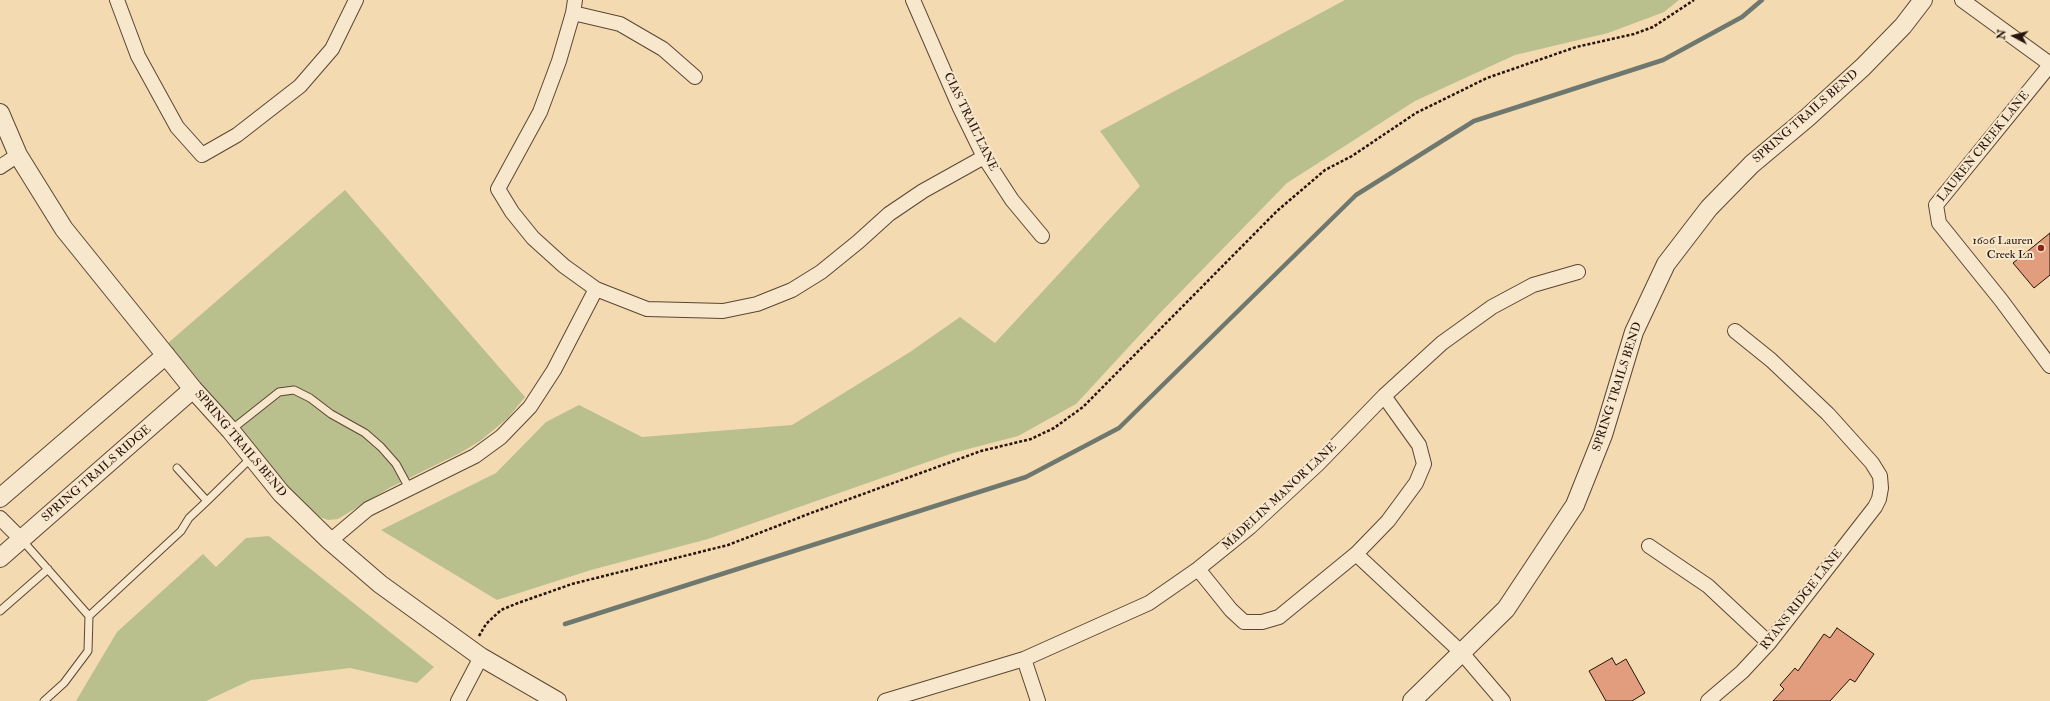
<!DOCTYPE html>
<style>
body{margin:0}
#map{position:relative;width:2050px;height:701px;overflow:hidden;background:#f3dab1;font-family:"IM FELL Double Pica",serif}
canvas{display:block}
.north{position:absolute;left:1994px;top:16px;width:40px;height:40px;-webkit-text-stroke:3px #f7e7cc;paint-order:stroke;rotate:277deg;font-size:11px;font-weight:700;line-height:16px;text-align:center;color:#28140b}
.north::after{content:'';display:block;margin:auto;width:14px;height:18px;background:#28140b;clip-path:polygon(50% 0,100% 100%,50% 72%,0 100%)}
</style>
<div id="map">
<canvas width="2050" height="701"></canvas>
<div class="north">N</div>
</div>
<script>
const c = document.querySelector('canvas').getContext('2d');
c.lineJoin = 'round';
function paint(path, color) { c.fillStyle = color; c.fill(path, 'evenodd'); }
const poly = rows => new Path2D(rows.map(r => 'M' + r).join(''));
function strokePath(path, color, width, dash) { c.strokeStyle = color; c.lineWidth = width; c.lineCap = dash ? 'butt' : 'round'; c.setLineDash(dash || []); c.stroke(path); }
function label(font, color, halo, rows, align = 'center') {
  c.font = font + ' "IM FELL Double Pica",serif'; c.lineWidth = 4; c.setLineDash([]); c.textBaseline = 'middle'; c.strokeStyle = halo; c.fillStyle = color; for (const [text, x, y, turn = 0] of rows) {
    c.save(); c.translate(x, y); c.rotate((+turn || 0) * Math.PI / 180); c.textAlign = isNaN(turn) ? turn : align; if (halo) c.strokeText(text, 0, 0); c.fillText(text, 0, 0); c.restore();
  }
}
const green = poly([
 [1345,0,1679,0,1664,12,1608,33,1515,55,1415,101,1287,183,1160,313,1076,404,1018,436,953,453,708,539,591,570,497,600,381,530,496,473,546,422,579,405,642,437,792,425,910,352,960,317,995,343,1140,186,1100,131],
 [345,190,525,397,508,418,480,441,460,453,391,487,338,519,328,520,320,517,292,491,247,439,168,343],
 [269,536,434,667,417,683,350,668,251,680,206,701,76,701,117,632,203,554,216,567,246,538]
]);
const stream = poly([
 [565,624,1026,477,1119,428,1356,195,1474,121,1663,60,1742,17,1762,0]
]);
const building = poly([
 [2050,233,2050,275,2034,288,2013,263,2050,233],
 [1837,628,1874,654,1855,682,1850,679,1830,701,1773,701,1784,689,1780,685,1795,668,1798,671,1824,634,1830,638,1837,628],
 [1612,658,1616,665,1626,659,1645,693,1632,701,1606,701,1589,671,1612,658]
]);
const path = poly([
 [479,636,486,624,501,610,518,603,572,584,728,545,811,513,981,451,1031,439,1054,428,1083,407,1277,211,1325,170,1352,156,1416,113,1487,78,1576,47,1634,34,1653,27,1694,0]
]);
const service = poly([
 [231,430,279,392,294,390,310,398,331,414,365,433,381,447,396,464,409,488],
 [177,468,207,501,251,458],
 [22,540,89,616,88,651,64,683,44,701],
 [0,611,48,569],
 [89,616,181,531,189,518,207,501]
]);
const minor = poly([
 [117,0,138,56,177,127,202,155,237,135,300,86,332,49,356,0],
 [575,0,573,13,559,61,540,112,498,189,512,212,533,238,564,266,596,289,647,309,723,311,757,304,792,290,821,272,858,242,889,214,923,191,984,157],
 [913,0,960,108,984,157,1012,200,1042,236],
 [1962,0,2050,64],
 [573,13,620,24,663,49,695,77],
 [2050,65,1936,205,1939,223,2001,300,2050,366],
 [0,167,18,155],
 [0,518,22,540],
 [330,541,368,509,475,456,501,437,530,407,554,370,596,289],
 [1649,546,1708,586,1769,643],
 [1356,554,1462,653,1503,701],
 [1198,569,1231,610,1244,622,1262,622,1279,617,1356,554,1388,521,1416,483,1424,464,1419,445,1384,396],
 [1024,659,1038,701],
 [458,701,481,657],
 [885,701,1024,659,1149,603,1198,569,1250,527,1318,464,1384,396,1442,343,1492,307,1533,285,1578,272],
 [1708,701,1742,672,1769,643,1875,507,1879,499,1881,488,1880,476,1872,463,1828,414,1771,360,1735,331]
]);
const tertiary = poly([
 [0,113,18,155,64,229,193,389,231,431,281,493,330,541,380,584,481,657,557,701],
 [0,498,166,355],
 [0,558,193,389],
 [1412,701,1506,609,1575,505,1603,435,1634,332,1666,264,1709,208,1752,164,1807,118,1863,67,1903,26,1923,0]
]);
const markers = [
 [2041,248,4,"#8f2418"]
];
const streetNames = [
 ["SPRING TRAILS BEND",1806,117,-41],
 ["CIAS TRAIL LANE",970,122,64],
 ["LAUREN CREEK LANE",1984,147,-51],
 ["SPRING TRAILS BEND",1618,387,-72],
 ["SPRING TRAILS BEND",240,444,50],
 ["SPRING TRAILS RIDGE",97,474,-41],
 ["MADELIN MANOR LANE",1280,497,-43],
 ["RYANS RIDGE LANE",1802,600,-52]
];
const poiNames = [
 ["1606 Lauren",2033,241],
 ["Creek Ln",2033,255]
];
paint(green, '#b9c08d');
strokePath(stream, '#6e786e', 4.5);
paint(building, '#e29d7f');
strokePath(building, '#28140b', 1);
strokePath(service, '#5b4634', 9);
strokePath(minor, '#5b4634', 16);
strokePath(tertiary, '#5b4634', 20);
strokePath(path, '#28140b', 2.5, [3, 2]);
strokePath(service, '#f7e7cc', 7);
strokePath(minor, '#f7e7cc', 14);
strokePath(tertiary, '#f7e7cc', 18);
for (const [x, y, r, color] of markers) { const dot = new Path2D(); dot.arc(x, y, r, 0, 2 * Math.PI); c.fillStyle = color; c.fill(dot); strokePath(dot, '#f7e7cc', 1.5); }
label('12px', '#28140b', '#f7e7cc', streetNames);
label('12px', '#28140b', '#f7e7cc', poiNames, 'right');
</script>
